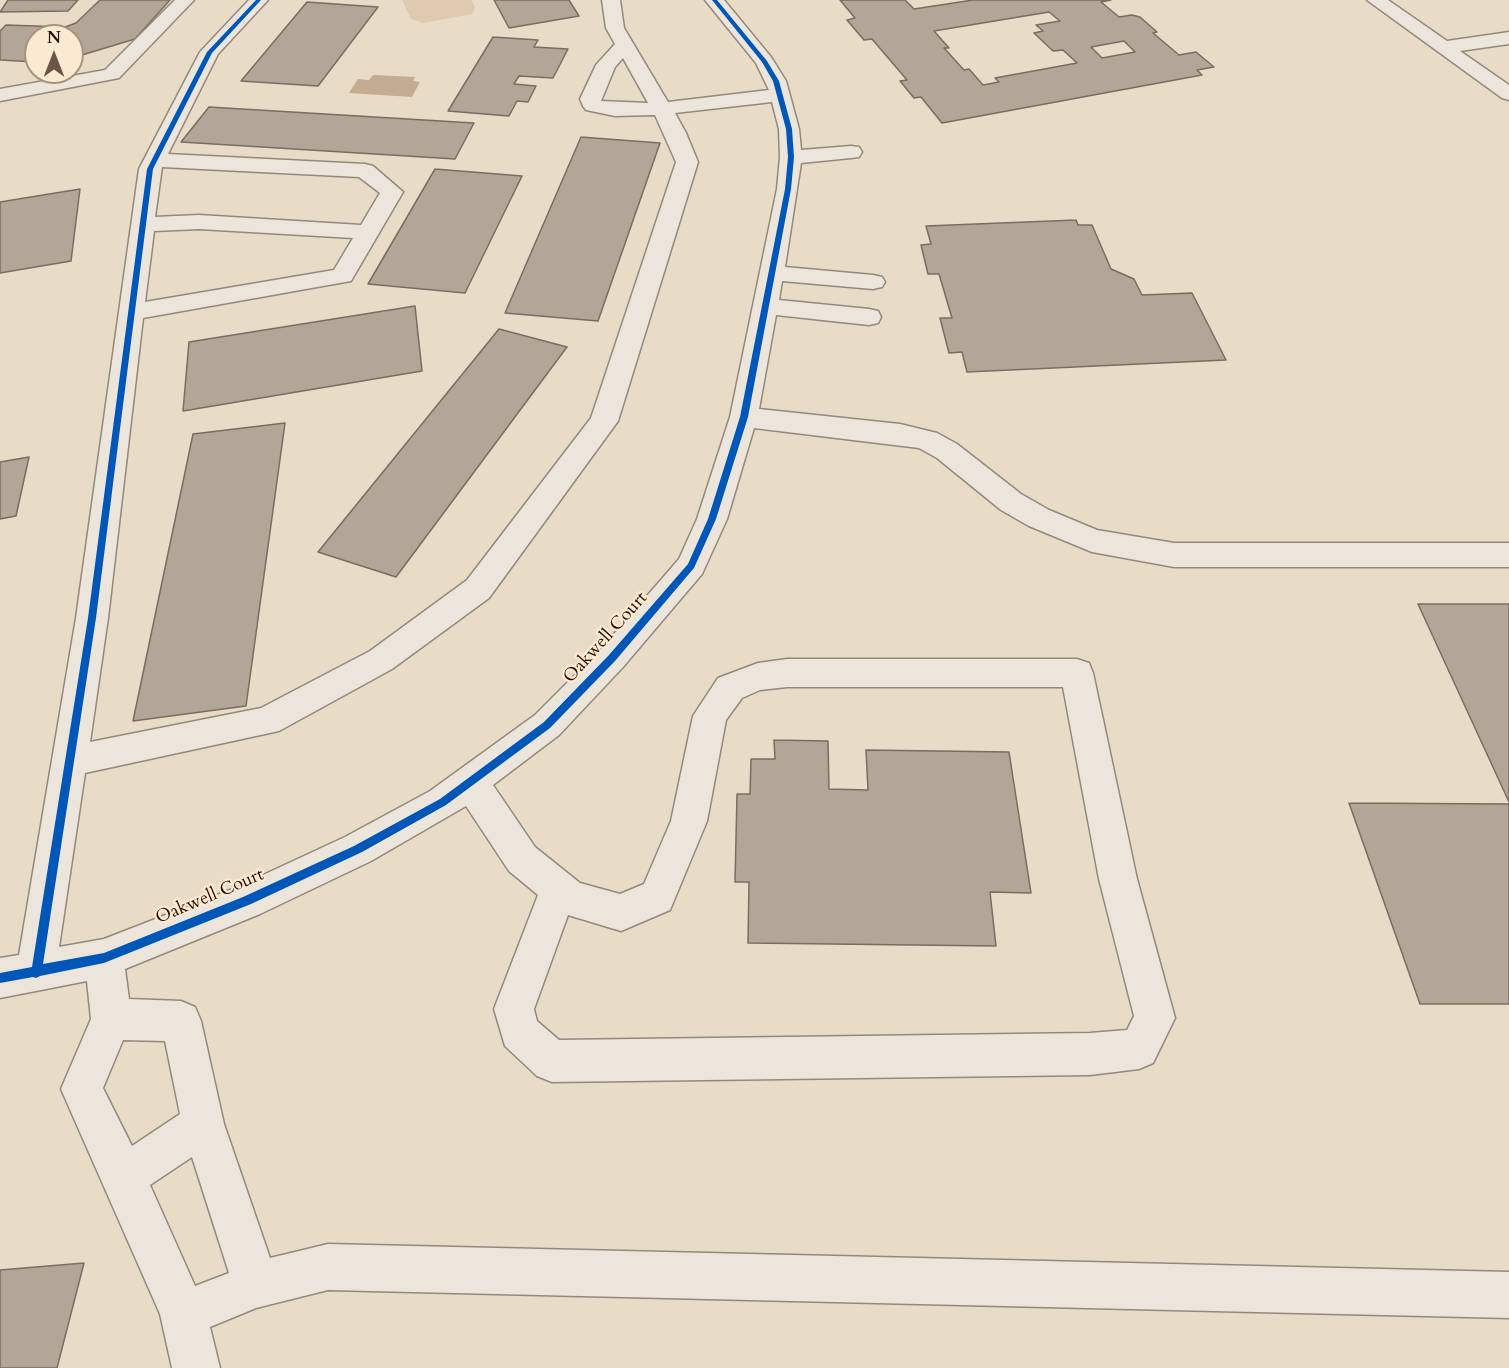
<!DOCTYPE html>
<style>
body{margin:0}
#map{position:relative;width:1509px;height:1368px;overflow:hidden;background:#e9dcc7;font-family:Cardo,serif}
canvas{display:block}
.north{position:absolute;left:24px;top:24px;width:60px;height:60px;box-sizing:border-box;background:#faead1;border:2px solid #a8917d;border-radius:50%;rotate:0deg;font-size:16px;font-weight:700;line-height:24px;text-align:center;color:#2c0b00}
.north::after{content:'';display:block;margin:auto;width:21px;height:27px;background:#6e5446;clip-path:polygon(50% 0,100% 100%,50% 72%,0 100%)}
</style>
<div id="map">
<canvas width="1509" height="1368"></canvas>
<div class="north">N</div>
</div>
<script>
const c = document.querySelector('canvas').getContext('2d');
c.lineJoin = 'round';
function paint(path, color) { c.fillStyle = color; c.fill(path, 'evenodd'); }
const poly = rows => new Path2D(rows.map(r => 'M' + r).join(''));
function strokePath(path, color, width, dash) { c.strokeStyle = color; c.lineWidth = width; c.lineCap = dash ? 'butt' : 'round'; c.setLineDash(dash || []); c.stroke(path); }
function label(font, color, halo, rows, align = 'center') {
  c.font = font + ' Cardo,serif'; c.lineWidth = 4.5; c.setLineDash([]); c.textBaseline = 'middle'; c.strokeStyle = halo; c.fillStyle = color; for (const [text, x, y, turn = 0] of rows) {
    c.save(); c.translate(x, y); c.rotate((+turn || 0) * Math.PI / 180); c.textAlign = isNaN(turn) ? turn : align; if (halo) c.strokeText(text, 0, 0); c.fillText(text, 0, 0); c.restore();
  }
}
const green = poly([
 [402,0,471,0,475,7,472,14,423,23,411,19]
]);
const water = poly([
 [373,75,415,77,413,81,420,82,412,97,349,93,358,79,369,80]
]);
const building = poly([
 [8,0,78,0,68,11,0,12,8,0],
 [100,0,170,0,135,39,72,58,72,36,36,36,36,62,0,60,0,31,6,25,65,27,76,23,100,0],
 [494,0,569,0,579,16,509,28,494,0],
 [840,0,905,0,914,9,973,0,1111,0,1101,2,1119,17,1132,15,1140,17,1157,32,1153,33,1179,55,1196,52,1214,67,1197,70,1202,75,942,123,921,97,914,98,900,81,907,80,872,39,864,40,847,20,855,18,840,0],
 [1049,12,1060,21,1036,25,1043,31,1034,33,1053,51,1063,50,1077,63,995,78,999,82,983,85,969,69,964,70,944,48,949,48,934,31,1049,12],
 [1124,41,1135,52,1102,58,1091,47,1124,41],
 [307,2,378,7,318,86,241,81,307,2],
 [493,37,538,40,534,47,568,49,553,78,519,76,514,84,536,86,528,102,517,101,509,116,448,111,493,37],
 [209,107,474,123,455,159,181,142,209,107],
 [581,137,660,143,598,321,505,313,581,137],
 [435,169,522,176,465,293,368,284,435,169],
 [80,189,71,261,0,273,0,202,80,189],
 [1076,220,1078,225,1092,225,1111,269,1134,279,1142,295,1192,293,1226,360,967,372,962,352,949,353,940,318,952,318,939,274,928,274,921,245,931,244,926,226,1076,220],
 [415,306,422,371,183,411,189,342,415,306],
 [499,329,567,347,396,577,318,552,499,329],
 [285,423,246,706,133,721,193,434,285,423],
 [29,457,16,516,0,519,0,462,29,457],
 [1418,604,1509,604,1509,802,1418,604],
 [774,740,828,741,829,789,868,790,866,750,1009,752,1031,893,990,892,996,946,748,943,749,882,735,882,737,794,750,794,751,759,775,759,774,740],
 [1349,803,1509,804,1509,1004,1420,1004,1349,803],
 [84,1263,57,1368,0,1368,0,1270,84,1263]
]);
const minor = poly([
 [175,0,194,0,119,78,0,101,0,89,105,70,175,0],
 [249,0,268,0,218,54,168,154,365,164,373,166,403,192,351,281,143,318,108,618,90,742,261,708,370,651,467,580,591,418,676,162,655,115,615,116,586,110,583,106,580,99,596,65,615,44,606,28,602,0,620,0,624,28,668,102,769,90,756,63,705,0,724,0,771,57,786,81,799,129,801,150,851,146,859,147,862,152,859,157,851,158,801,163,785,267,873,275,882,277,885,282,882,287,873,289,782,281,779,300,869,309,878,311,881,317,878,323,869,325,776,315,759,409,900,424,937,433,957,444,1021,494,1049,510,1097,530,1174,543,1509,543,1509,567,1174,567,1092,552,1029,526,1001,510,937,458,919,448,754,428,727,519,702,574,623,667,559,735,493,785,535,847,580,883,620,894,644,884,671,821,693,716,718,678,758,663,787,659,1077,659,1089,663,1093,673,1137,879,1175,1018,1153,1063,1139,1069,1090,1075,552,1082,537,1076,505,1046,494,1009,538,895,509,871,466,806,371,861,260,914,125,969,129,999,181,1001,195,1007,201,1021,224,1124,270,1258,328,1244,1509,1272,1509,1318,328,1290,256,1308,210,1327,220,1368,172,1368,160,1314,61,1089,91,1019,87,981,0,998,0,958,19,955,76,618,139,169,200,52,249,0],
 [623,58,648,103,601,101,615,67,623,58],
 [772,102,779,129,780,157,777,189,730,417,697,519,679,559,601,649,535,715,430,791,345,837,235,888,104,939,59,947,85,773,279,731,392,669,489,598,618,421,698,162,686,133,675,113,772,102],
 [162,167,359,177,380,193,361,225,199,215,155,217,162,167],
 [199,229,353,238,334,270,145,302,154,231,199,229],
 [787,687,1063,687,1099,879,1134,1016,1127,1030,1090,1033,559,1040,537,1021,534,1009,568,915,621,931,670,910,707,821,726,720,742,698,760,690,787,687],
 [123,1040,165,1041,180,1114,132,1146,103,1088,123,1040],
 [192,1157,229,1273,195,1286,150,1185,192,1157],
 [1367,0,1388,0,1447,41,1509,32,1509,44,1460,51,1509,85,1509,100,1502,98,1367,0]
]);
const cycleway = poly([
 [256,0,261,0,212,53,153,169,96,618,43,964,104,953,243,897,354,846,440,799,544,722,609,655,688,564,708,519,740,417,785,189,788,157,786,129,773,81,762,62,712,0,717,0,767,61,779,81,792,129,794,157,791,189,748,417,716,519,694,568,615,661,550,728,446,805,362,852,251,904,104,963,40,976,36,978,33,977,0,983,0,973,32,967,88,618,147,169,207,52,256,0]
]);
const streetNames = [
 ["Oakwell Court",606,638,-48],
 ["Oakwell Court",210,897,-23]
];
paint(green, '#decaae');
paint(water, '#c3ac90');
paint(building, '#b1a698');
strokePath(building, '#796d61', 1.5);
strokePath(minor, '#94887c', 3);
paint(minor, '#ece5db');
paint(cycleway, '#0057b8');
label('18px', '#2c0b00', '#faead1', streetNames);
</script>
